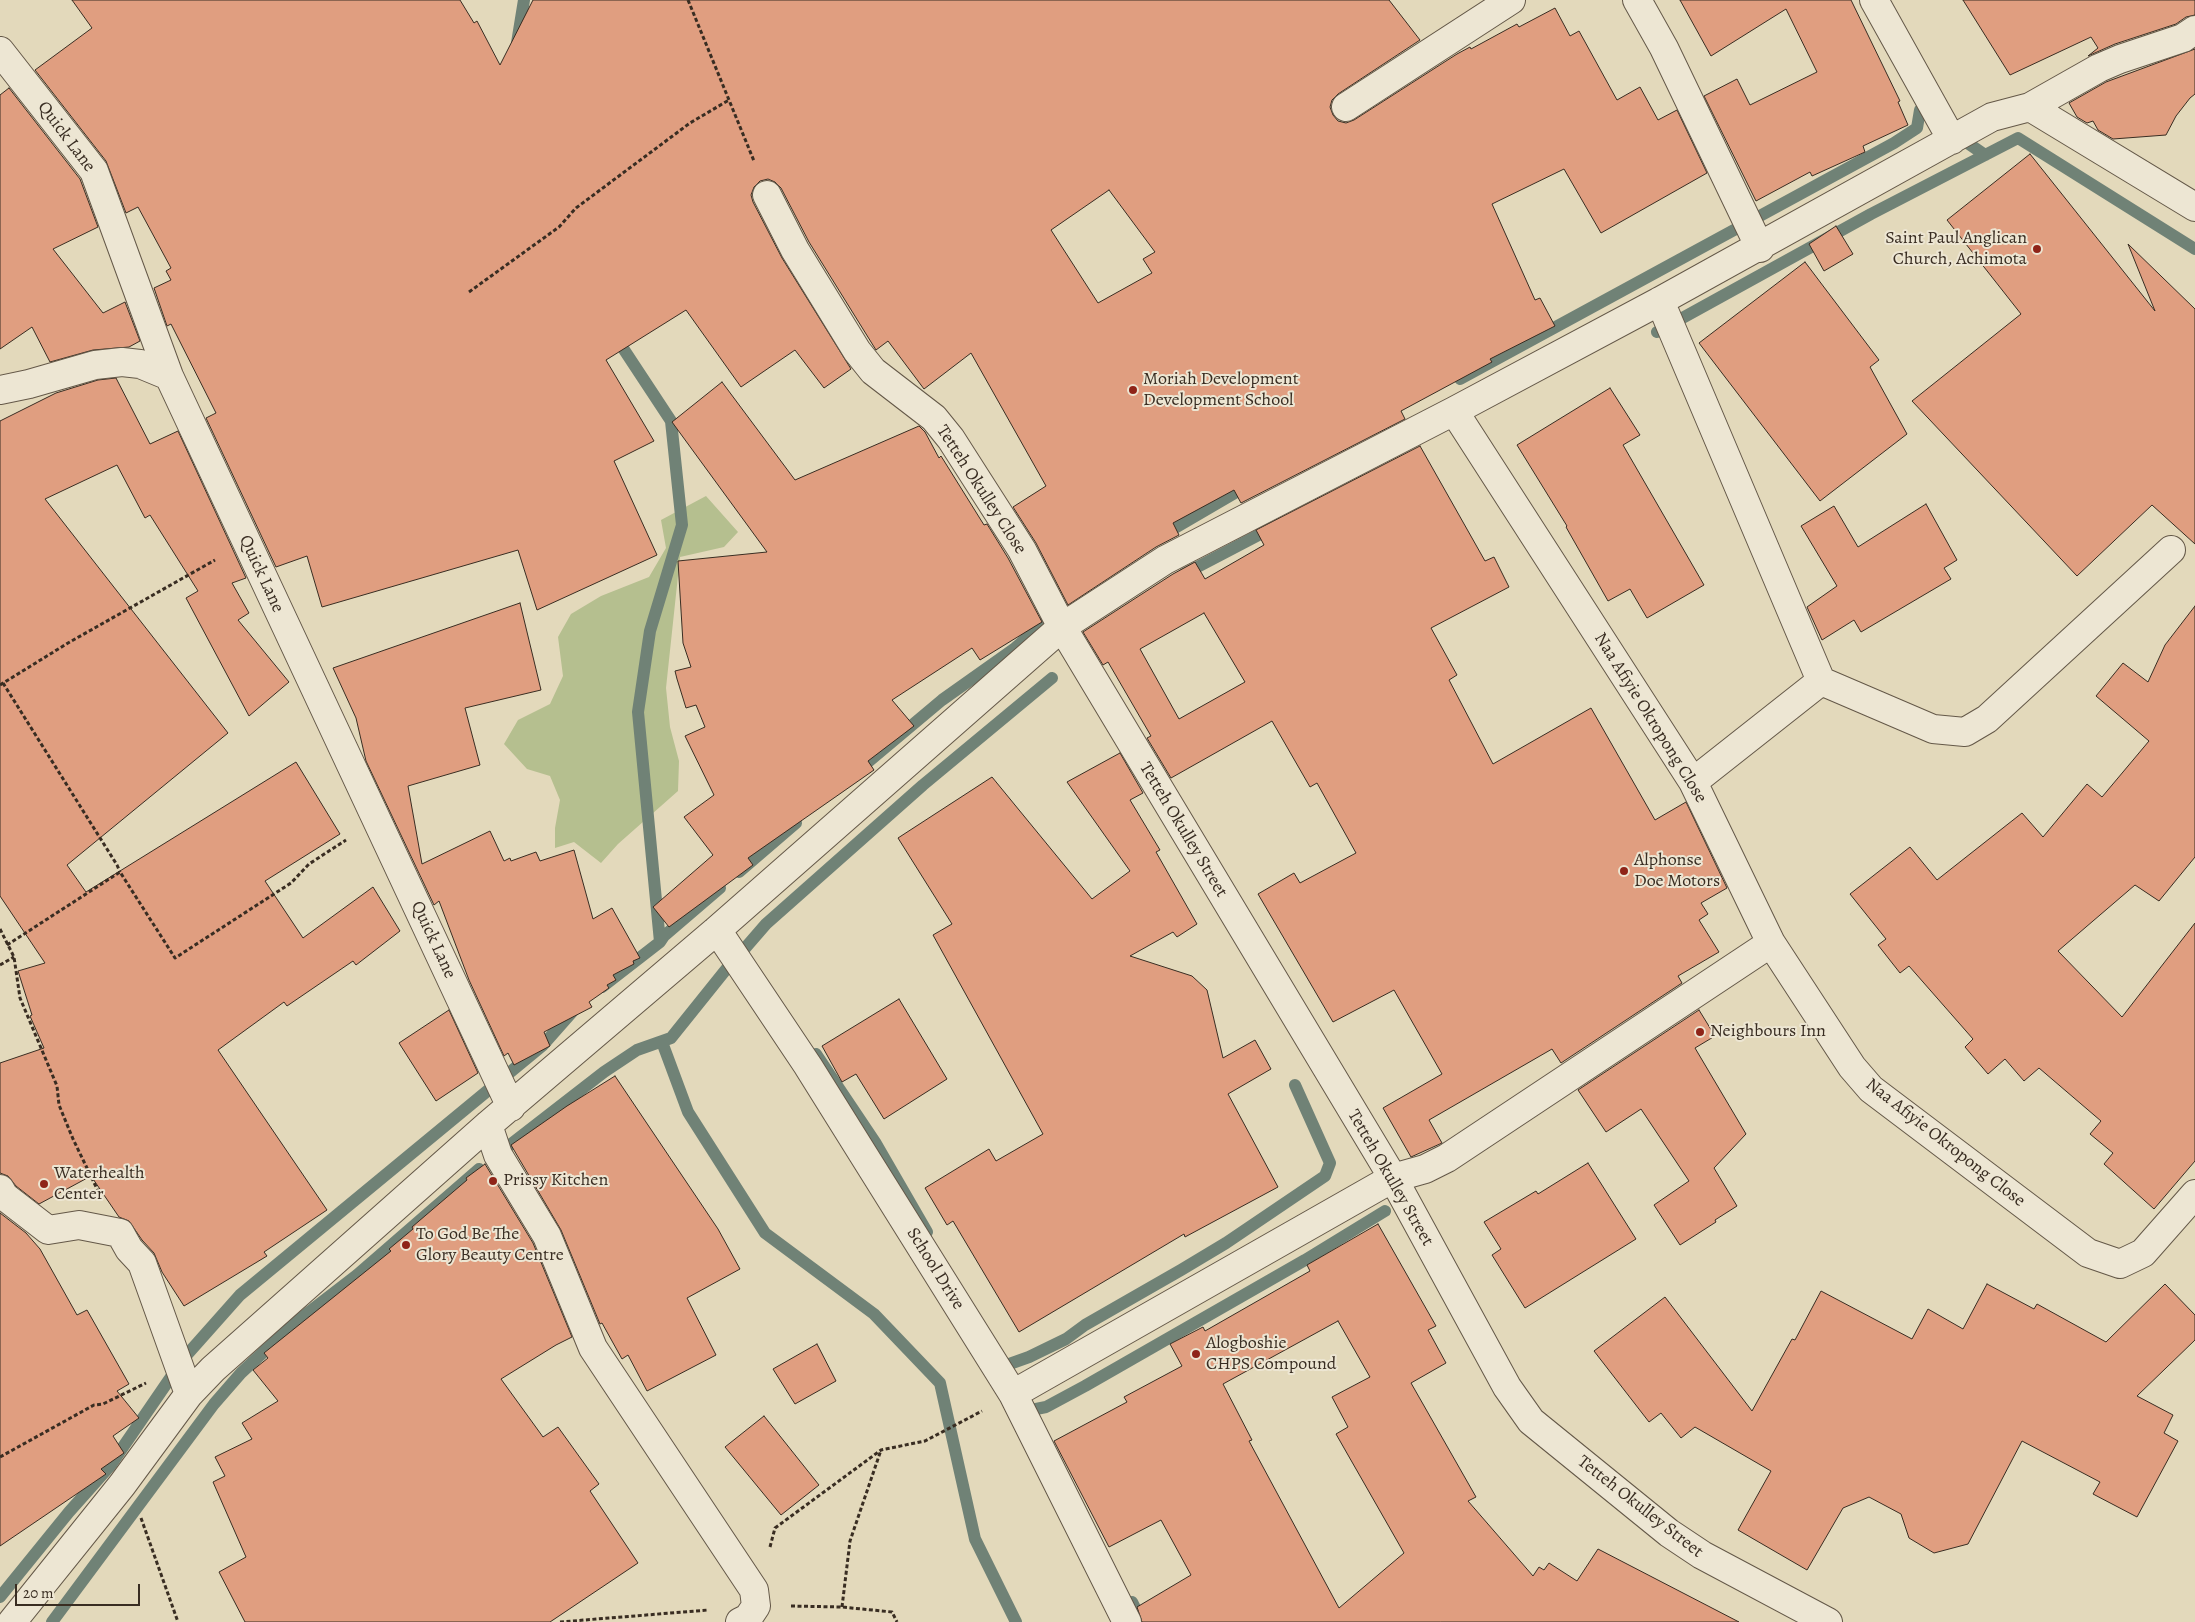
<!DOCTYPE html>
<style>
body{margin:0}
#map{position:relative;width:2195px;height:1622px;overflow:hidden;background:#e3d9bb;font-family:Alegreya,serif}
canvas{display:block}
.scale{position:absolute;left:15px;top:1584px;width:125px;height:22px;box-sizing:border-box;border:2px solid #392d22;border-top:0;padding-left:6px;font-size:15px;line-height:18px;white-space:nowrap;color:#392d22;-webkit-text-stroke:4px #ede6d3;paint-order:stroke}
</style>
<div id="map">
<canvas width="2195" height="1622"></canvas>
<div class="scale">20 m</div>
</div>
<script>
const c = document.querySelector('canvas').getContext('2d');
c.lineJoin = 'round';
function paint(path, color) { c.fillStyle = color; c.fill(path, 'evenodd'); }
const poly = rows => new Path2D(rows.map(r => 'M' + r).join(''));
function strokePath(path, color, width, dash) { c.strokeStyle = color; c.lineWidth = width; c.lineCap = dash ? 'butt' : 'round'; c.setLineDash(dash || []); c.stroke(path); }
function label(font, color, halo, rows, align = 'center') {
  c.font = font + ' Alegreya,serif'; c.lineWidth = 4; c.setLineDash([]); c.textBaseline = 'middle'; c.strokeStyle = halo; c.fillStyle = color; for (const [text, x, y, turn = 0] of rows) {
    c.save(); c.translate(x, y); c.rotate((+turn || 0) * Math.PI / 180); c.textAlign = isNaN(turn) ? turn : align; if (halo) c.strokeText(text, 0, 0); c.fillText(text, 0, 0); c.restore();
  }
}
const green = poly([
 [706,496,738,532,724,547,680,557,666,688,670,727,679,761,678,791,618,844,601,863,574,842,555,848,555,828,560,800,550,776,527,769,504,744,518,720,550,704,563,676,558,637,571,614,601,596,649,577,666,548,661,520]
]);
const stream = poly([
 [517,43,524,0],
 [1956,135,1985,155],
 [1657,332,1871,214,2018,138,2195,249],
 [615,336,671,421,682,525,650,631,638,712,660,942],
 [1460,379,1894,143,1917,128,1920,110],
 [1161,536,1250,484],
 [1184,574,1272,528],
 [855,773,942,700,1014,649,1056,612],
 [739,872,796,823],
 [745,960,740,954,766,924,923,785,1052,678],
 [602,987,660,942,664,936,720,888],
 [662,1042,688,1112,765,1233,874,1314,940,1383,975,1539,1016,1622],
 [816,1054,875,1142,927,1232],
 [497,1155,604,1072,637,1050,671,1038,736,957],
 [998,1361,1001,1367,1029,1357,1066,1339,1085,1325,1181,1270,1226,1243,1325,1176,1330,1163,1295,1085],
 [1028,1416,1026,1411,1046,1407,1085,1386,1305,1260,1385,1211],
 [0,1597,69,1512,110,1466,184,1358,240,1295,543,1045,573,1011],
 [1132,1602,1142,1622],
 [52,1622,214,1404,241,1373,296,1322,357,1275,479,1169]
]);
const building = poly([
 [72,0,460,0,474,23,477,21,500,65,533,0,1389,0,1420,40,1338,94,1332,100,1330,107,1333,115,1338,121,1346,123,1354,120,1457,54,1470,47,1471,49,1517,24,1519,27,1555,8,1570,36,1579,31,1617,100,1640,87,1658,120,1677,110,1707,173,1601,233,1564,169,1492,204,1535,300,1540,298,1555,326,1490,359,1492,362,1401,411,1405,419,1241,503,1234,490,1173,523,1179,535,1156,547,1068,605,1036,543,1013,507,1046,486,971,353,924,389,888,341,876,350,809,242,781,188,775,182,768,179,760,181,754,187,751,195,753,202,782,258,851,369,824,388,795,350,741,387,686,310,606,360,654,441,614,461,657,555,537,610,518,550,322,607,307,556,276,567,206,418,216,413,171,324,167,326,154,288,171,280,166,271,171,268,138,207,126,213,106,161,35,70,92,28,72,0],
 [1109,190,1155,252,1143,259,1152,273,1098,303,1051,230,1109,190],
 [1680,0,1851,0,1900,101,1898,102,1908,125,1863,146,1865,152,1812,176,1810,172,1756,201,1704,96,1737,79,1750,105,1817,72,1786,9,1711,56,1680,0],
 [1963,0,2195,0,2195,15,2186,17,2176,24,2115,44,2088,56,2098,48,2091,37,2010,75,1963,0],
 [2195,49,2195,94,2190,98,2176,116,2166,135,2113,139,2098,130,2093,121,2087,123,2077,117,2069,103,2106,82,2195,49],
 [9,88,80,179,98,227,53,249,103,313,125,302,140,341,129,347,93,350,50,362,32,327,0,349,0,95,9,88],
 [2030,154,2155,311,2128,244,2195,309,2195,544,2152,505,2077,576,1912,401,2021,314,1947,220,2030,154],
 [1836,226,1853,254,1824,271,1809,244,1836,226],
 [1805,262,1879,360,1870,367,1907,434,1820,501,1699,343,1805,262],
 [116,378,150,444,178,431,246,578,232,583,249,613,238,620,289,682,249,716,186,598,198,591,150,515,145,518,117,465,45,499,228,733,67,865,86,892,296,762,340,834,265,881,303,938,373,887,400,931,356,965,353,961,287,1006,284,1002,218,1050,327,1210,264,1252,267,1256,184,1306,162,1272,154,1253,142,1240,129,1221,119,1217,91,1176,39,1204,16,1186,8,1176,0,1173,0,1063,44,1048,30,1016,32,1015,18,971,45,963,0,896,0,421,56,393,98,380,116,378],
 [722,382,795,480,919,426,925,432,939,458,941,456,984,525,987,524,1008,558,1042,622,980,660,972,648,892,700,914,726,868,761,874,770,748,858,753,865,669,927,653,907,713,855,684,817,714,795,685,736,705,727,696,705,686,708,677,679,675,671,691,667,683,643,678,561,767,552,672,422,722,382],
 [1610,388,1640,435,1623,445,1704,585,1647,618,1630,589,1608,601,1566,527,1567,526,1517,445,1610,388],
 [1420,446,1485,561,1494,557,1509,587,1431,628,1457,675,1449,680,1493,764,1591,708,1655,820,1686,802,1727,888,1701,903,1708,914,1699,920,1719,952,1678,976,1682,983,1561,1063,1552,1049,1429,1120,1442,1143,1411,1157,1383,1108,1442,1074,1394,990,1333,1022,1258,894,1294,873,1300,883,1356,853,1317,783,1310,787,1272,721,1171,778,1147,738,1151,736,1108,662,1103,665,1083,632,1173,574,1195,562,1205,579,1264,545,1256,530,1420,446],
 [1204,613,1245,682,1179,719,1140,649,1204,613],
 [1926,504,1957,560,1944,568,1951,579,1861,632,1854,620,1822,640,1807,607,1837,586,1801,526,1834,506,1858,547,1926,504],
 [520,603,541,690,465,708,480,765,408,786,422,864,490,831,504,861,510,858,511,861,536,852,540,861,574,850,593,919,612,908,640,958,633,961,634,964,613,975,616,980,607,985,609,988,589,1002,592,1007,544,1032,550,1046,514,1065,508,1053,504,1056,469,980,439,901,434,905,366,761,356,718,333,668,520,603],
 [2195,606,2195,857,2159,901,2135,885,2058,951,2122,1017,2195,923,2195,1161,2154,1209,2104,1164,2113,1153,2090,1134,2101,1121,2039,1068,2024,1081,2005,1059,1988,1074,1965,1047,1973,1039,1909,966,1900,973,1878,945,1886,939,1850,894,1910,847,1937,880,2022,813,2043,837,2087,784,2102,797,2149,741,2096,696,2123,663,2148,682,2165,645,2195,606],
 [1120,753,1143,793,1130,800,1160,850,1156,852,1197,924,1177,937,1173,932,1130,956,1192,976,1207,990,1223,1058,1255,1040,1271,1069,1228,1094,1278,1187,1185,1237,1184,1234,1019,1332,953,1221,947,1225,925,1188,989,1149,996,1161,1043,1134,933,935,952,924,898,838,992,777,1092,899,1130,871,1067,782,1120,753],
 [899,999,947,1079,884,1119,856,1074,842,1082,822,1046,899,999],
 [449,1010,478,1073,436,1101,399,1043,449,1010],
 [1699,1010,1715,1036,1695,1048,1746,1134,1714,1168,1737,1206,1715,1220,1716,1222,1680,1245,1654,1205,1689,1181,1641,1109,1606,1132,1578,1090,1699,1010],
 [615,1076,718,1229,740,1269,687,1298,716,1355,647,1391,628,1355,622,1359,602,1323,600,1324,561,1230,511,1145,567,1106,615,1076],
 [1588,1163,1636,1239,1525,1308,1492,1255,1501,1249,1484,1222,1536,1191,1538,1194,1588,1163],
 [485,1164,533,1243,572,1337,556,1345,501,1379,543,1437,558,1427,599,1484,590,1491,638,1563,550,1622,245,1622,219,1572,246,1557,213,1482,225,1476,215,1457,252,1439,242,1423,278,1401,253,1370,268,1358,264,1353,391,1251,389,1249,413,1229,412,1227,467,1180,466,1178,485,1164],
 [0,1213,26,1233,40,1249,77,1315,87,1310,129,1384,117,1391,139,1418,113,1436,124,1453,101,1469,106,1474,0,1546,0,1213],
 [1378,1224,1436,1326,1428,1330,1446,1363,1411,1383,1476,1497,1468,1501,1533,1576,1539,1567,1544,1570,1549,1563,1577,1581,1598,1549,1739,1622,1142,1622,1137,1607,1191,1575,1161,1520,1109,1547,1054,1441,1127,1402,1124,1397,1182,1366,1170,1344,1203,1327,1205,1331,1310,1271,1307,1265,1378,1224],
 [1338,1321,1370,1377,1332,1397,1348,1427,1336,1434,1404,1553,1339,1608,1249,1441,1252,1440,1223,1384,1338,1321],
 [1987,1284,2034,1309,2037,1304,2106,1342,2165,1284,2195,1315,2195,1340,2137,1396,2173,1415,2164,1433,2178,1441,2137,1517,2093,1494,2100,1482,2022,1441,1968,1544,1934,1553,1909,1538,1901,1514,1869,1497,1843,1508,1807,1570,1738,1530,1771,1471,1695,1427,1681,1438,1661,1413,1649,1422,1594,1351,1665,1297,1752,1411,1792,1339,1795,1340,1821,1291,1912,1339,1928,1309,1963,1329,1987,1284],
 [817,1344,836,1381,795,1404,773,1369,817,1344],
 [764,1416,819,1485,781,1515,725,1447,764,1416]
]);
const path = poly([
 [688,0,754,161],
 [469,292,559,227,576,208,690,123,729,100],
 [3,683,117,865,120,872],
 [0,685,68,643,215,560],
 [0,929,14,957,20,998,57,1086,59,1105,73,1139,99,1193],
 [7,945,120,872,175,958,291,883,309,864,346,840],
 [0,965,14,957],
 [0,1457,94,1405,103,1404,146,1383],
 [141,1518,178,1622],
 [770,1547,775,1528,881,1450,925,1441,982,1411],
 [791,1606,842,1607,892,1612,897,1622],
 [842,1607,850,1541,881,1450],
 [560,1622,708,1610]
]);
const minor = poly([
 [1637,0,1664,48,1760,248],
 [1874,0,1952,140],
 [0,51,94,171,169,376,511,1107],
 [1346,107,1511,0],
 [2030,107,2195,207],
 [767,195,795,250,857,351,873,371,934,418,951,439,1022,550,1062,627,1393,1178,1507,1387,1531,1421,1669,1533,1702,1555,1828,1622],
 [1660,301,1821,681,1693,782],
 [0,390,29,384,95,365,122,362,140,364,169,376],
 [1454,411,1693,782,1771,943,1852,1067,1871,1089,2088,1253,2120,1264,2143,1253,2195,1194],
 [1821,681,1933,729,1965,732,1987,719,2171,550],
 [717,930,808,1066,1013,1394,1127,1622],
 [488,1125,498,1155,547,1236,593,1348,754,1590,756,1606,748,1618,740,1622],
 [0,1189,4,1196,48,1230,79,1225,120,1233,129,1249,142,1263,189,1394],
 [1013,1394,1393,1178,1425,1169,1447,1158,1771,943],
 [12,1622,122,1485,189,1394,213,1369,488,1125,717,930,1062,627,1165,560,1454,411,1660,301,1992,117,2030,107,2099,68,2120,59,2183,38,2195,30]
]);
const markers = [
 [2037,249,5,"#8f2418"],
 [1133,390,5,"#8f2418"],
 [1624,871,5,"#8f2418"],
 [1700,1032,5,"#8f2418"],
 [493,1181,5,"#8f2418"],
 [44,1184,5,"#8f2418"],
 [406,1245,5,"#8f2418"],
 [1196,1354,5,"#8f2418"]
];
const streetNames = [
 ["Quick Lane",66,137,53],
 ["Tetteh Okulley Close",981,490,57],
 ["Quick Lane",261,574,65],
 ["Naa Afiyie Okropong Close",1650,718,58],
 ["Tetteh Okulley Street",1183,830,59],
 ["Quick Lane",433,940,65],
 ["Naa Afiyie Okropong Close",1945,1143,38],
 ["Tetteh Okulley Street",1390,1178,60],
 ["School Drive",935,1269,58],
 ["Tetteh Okulley Street",1640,1507,38]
];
const poiNames = [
 ["Saint Paul Anglican",2027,239,"right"],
 ["Church, Achimota",2027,260,"right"],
 ["Moriah Development",1143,380],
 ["Development School",1143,401],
 ["Alphonse",1634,861],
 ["Doe Motors",1634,882],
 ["Neighbours Inn",1710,1032],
 ["Waterhealth",54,1174],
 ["Center",54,1195],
 ["Prissy Kitchen",503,1181],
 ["To God Be The",416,1235],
 ["Glory Beauty Centre",416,1256],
 ["Alogboshie",1206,1344],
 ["CHPS Compound",1206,1365]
];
paint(green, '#b5bf8f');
strokePath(stream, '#708276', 12);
paint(building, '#e09e80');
strokePath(building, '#392d22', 1);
strokePath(minor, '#645848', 30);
strokePath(path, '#392d22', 3, [4, 2.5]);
strokePath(minor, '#ede6d3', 28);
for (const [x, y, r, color] of markers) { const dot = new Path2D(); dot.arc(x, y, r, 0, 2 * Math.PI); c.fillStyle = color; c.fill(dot); strokePath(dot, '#ede6d3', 2); }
label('18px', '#392d22', '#ede6d3', streetNames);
label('18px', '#392d22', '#ede6d3', poiNames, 'left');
</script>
